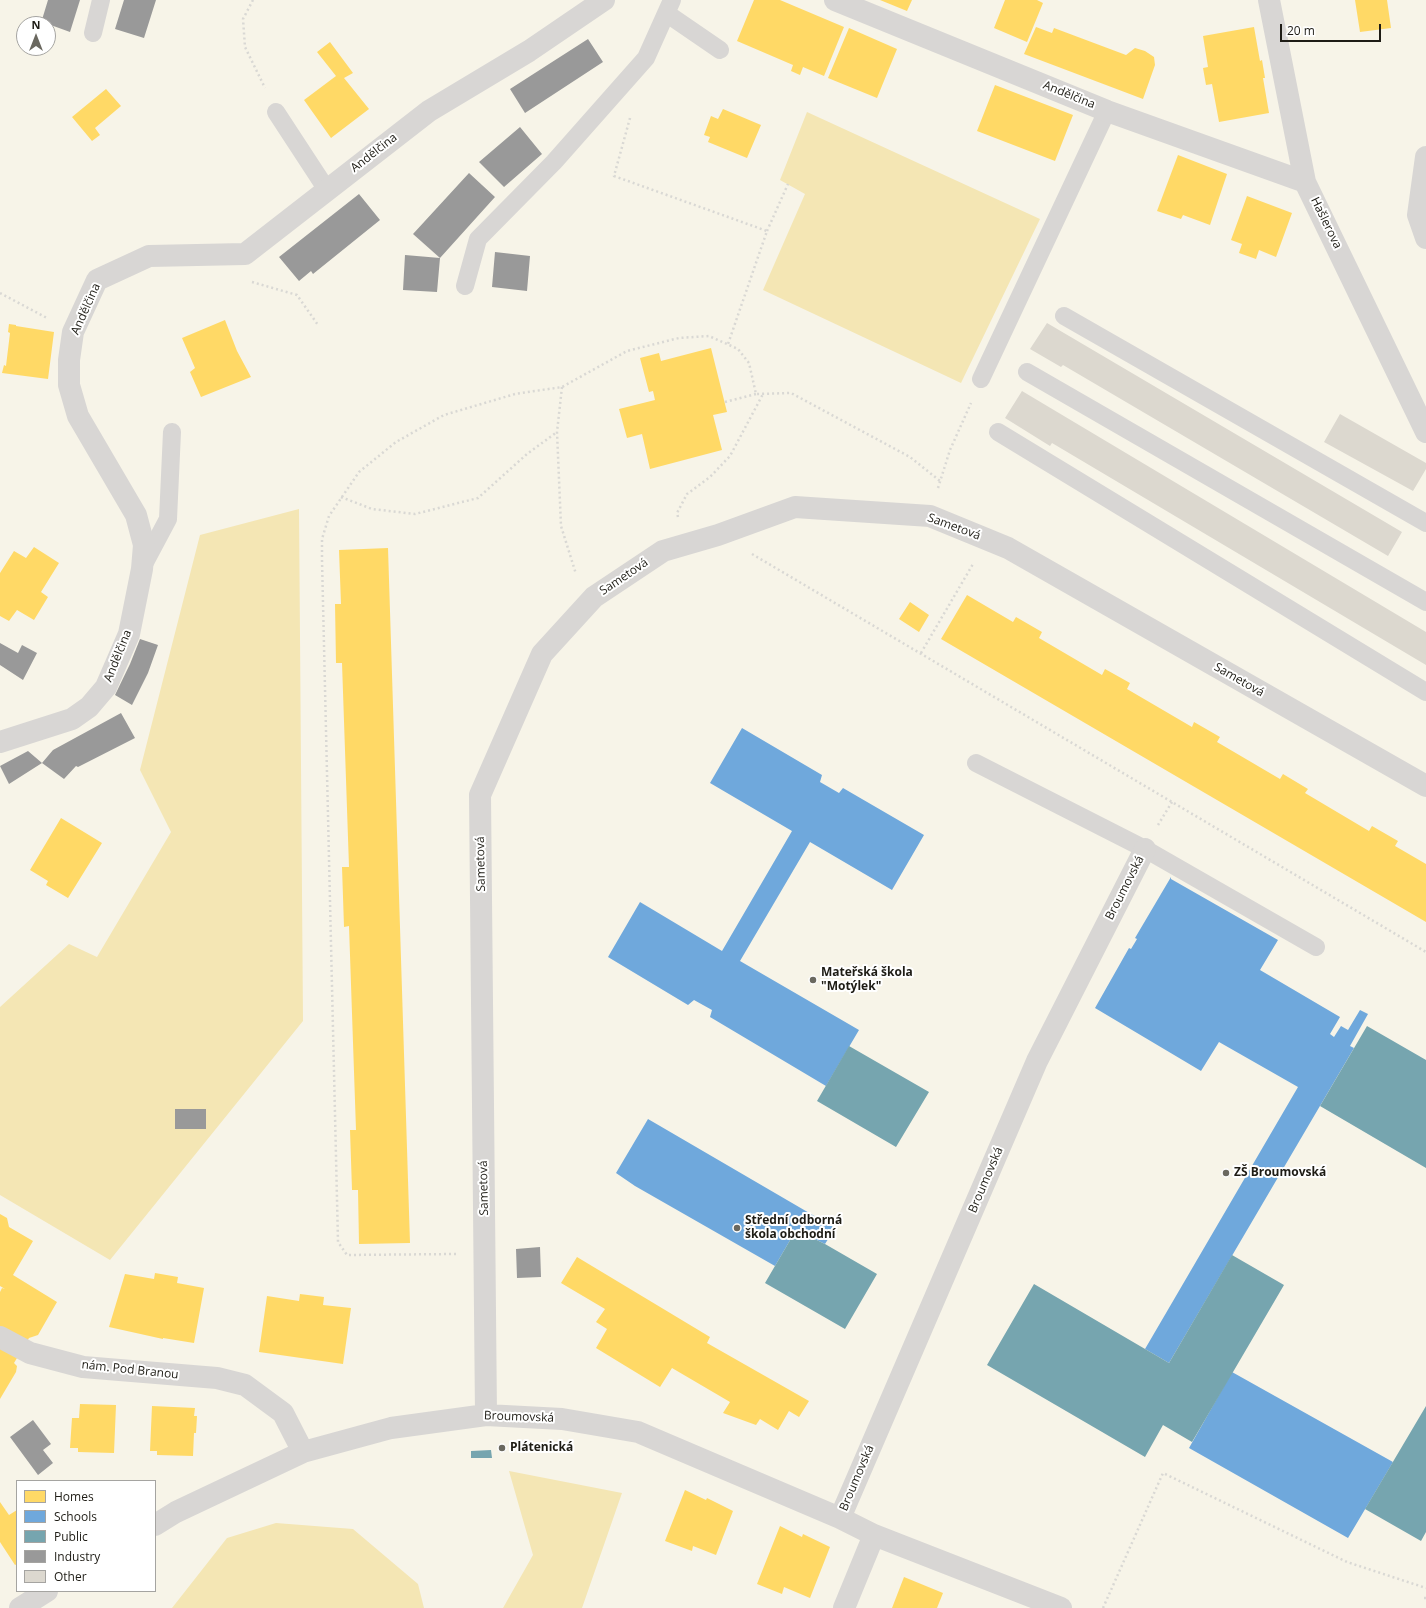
<!DOCTYPE html>
<meta charset="utf-8">
<style>
body{margin:0}
#map{position:relative;width:1426px;height:1608px;overflow:hidden;background:#f7f4e8;font-family:"Open Sans",sans-serif}
canvas{display:block}
.legend{position:absolute;left:16px;top:1480px;width:140px;height:112px;box-sizing:border-box;background:#fff;border:1px solid #a5a4a1;margin:0;padding:5px 7px;list-style:none;font-size:12px;color:#1e1c15}
.legend li{display:flex;align-items:center;gap:8px;height:20px}
.legend b{width:20px;border:1px solid #a5a4a1}
.north{position:absolute;left:16px;top:16px;width:40px;height:40px;box-sizing:border-box;background:#fff;border:1px solid #a5a4a1;border-radius:50%;rotate:0deg;font-size:11px;font-weight:700;line-height:16px;text-align:center;color:#1e1c15}
.north::after{content:'';display:block;margin:auto;width:14px;height:18px;background:#6a685f;clip-path:polygon(50% 0,100% 100%,50% 72%,0 100%)}
.scale{position:absolute;left:1280px;top:24px;width:101px;height:18px;box-sizing:border-box;border:2px solid #1e1c15;border-top:0;padding-left:5px;font-size:12px;line-height:14px;white-space:nowrap;color:#1e1c15;-webkit-text-stroke:3px #fff;paint-order:stroke}
</style>
<div id="map">
<canvas width="1426" height="1608"></canvas>
<ul class="legend">
<li><b style="height:11px;background:#ffd966"></b>Homes</li>
<li><b style="height:11px;background:#6fa8dc"></b>Schools</li>
<li><b style="height:11px;background:#76a5af"></b>Public</li>
<li><b style="height:11px;background:#999"></b>Industry</li>
<li><b style="height:11px;background:#dcd8cf"></b>Other</li>
</ul>
<div class="north">N</div>
<div class="scale">20 m</div>
</div>
<script>
const c = document.querySelector('canvas').getContext('2d');
c.lineJoin = 'round';
function paint(path, color) { c.fillStyle = color; c.fill(path, 'evenodd'); }
const poly = rows => new Path2D(rows.map(r => 'M' + r).join(''));
function strokePath(path, color, width, dash) { c.strokeStyle = color; c.lineWidth = width; c.lineCap = dash ? 'butt' : 'round'; c.setLineDash(dash || []); c.stroke(path); }
function label(font, color, halo, rows, align = 'center') {
  c.font = font + ' "Open Sans",sans-serif'; c.lineWidth = 4; c.setLineDash([]); c.textBaseline = 'middle'; c.strokeStyle = halo; c.fillStyle = color; for (const [text, x, y, turn = 0] of rows) {
    c.save(); c.translate(x, y); c.rotate((+turn || 0) * Math.PI / 180); c.textAlign = isNaN(turn) ? turn : align; if (halo) c.strokeText(text, 0, 0); c.fillText(text, 0, 0); c.restore();
  }
}
const green = poly([
 [807,112,1040,219,961,383,763,290,805,194,780,180],
 [299,509,303,1021,110,1260,0,1195,0,1007,69,944,97,957,171,832,140,770,200,535],
 [509,1471,622,1493,582,1608,503,1608,533,1555],
 [276,1523,353,1529,418,1584,424,1608,172,1608,227,1538]
]);
const homes = poly([
 [754,0,780,0,844,27,824,76,803,67,800,75,791,71,793,65,737,41],
 [880,0,912,0,907,11],
 [1005,0,1037,0,1043,3,1027,42,994,28],
 [1355,0,1387,0,1391,28,1360,32],
 [1036,27,1052,33,1054,28,1126,55,1135,48,1145,51,1154,57,1155,65,1143,99,1024,54],
 [1254,27,1260,61,1262,60,1265,78,1263,78,1269,113,1219,122,1212,84,1206,85,1203,68,1208,67,1203,36],
 [849,28,897,49,877,98,828,78],
 [330,42,353,73,344,78,369,109,331,138,304,100,336,76,317,52],
 [995,85,1073,115,1055,161,977,131],
 [106,89,121,106,95,128,100,135,92,141,72,117],
 [723,109,761,125,747,158,708,142,710,137,704,135,711,116,718,119],
 [1178,155,1227,174,1210,225,1183,215,1181,219,1157,211],
 [1247,196,1292,213,1276,257,1259,250,1256,259,1239,253,1242,244,1231,240],
 [225,320,237,351,251,377,201,397,190,372,195,368,182,338],
 [9,324,16,325,16,326,54,332,48,379,2,373,4,365,6,366,10,333,8,332],
 [711,348,727,412,713,415,722,450,650,469,642,434,627,438,619,409,655,400,653,391,649,392,640,358,659,353,661,361],
 [34,547,59,563,41,592,48,597,34,620,17,610,9,621,0,616,0,573,14,551,26,558],
 [388,548,410,1243,359,1244,358,1190,352,1190,350,1130,356,1130,349,926,344,927,342,867,349,867,342,663,336,663,335,604,341,604,339,550],
 [967,595,1013,622,1016,617,1042,632,1039,638,1102,675,1105,669,1130,683,1127,689,1192,727,1194,722,1220,737,1217,742,1280,779,1283,774,1308,789,1305,793,1369,831,1372,826,1398,841,1395,846,1426,864,1426,922,941,639],
 [910,602,929,615,919,632,899,619],
 [61,818,102,843,68,898,46,885,48,881,30,870],
 [0,1214,7,1218,9,1227,33,1241,13,1275,57,1302,38,1335,29,1338,14,1363,17,1366,16,1372,0,1399,0,1292,2,1288,5,1289,0,1286],
 [577,1257,710,1337,707,1343,809,1401,799,1417,789,1411,778,1430,760,1419,756,1425,723,1413,730,1402,672,1368,660,1387,596,1348,607,1329,596,1322,605,1309,561,1283],
 [155,1273,178,1277,177,1283,204,1288,194,1343,163,1338,163,1339,109,1327,125,1274,154,1279],
 [300,1294,324,1297,323,1305,351,1308,343,1364,259,1352,267,1296,299,1301],
 [80,1404,116,1405,114,1453,78,1452,78,1448,70,1448,72,1418,79,1418],
 [152,1406,195,1408,194,1416,197,1416,196,1433,194,1433,193,1456,157,1455,157,1451,150,1451],
 [685,1490,706,1500,707,1498,733,1511,716,1555,693,1546,692,1551,665,1541],
 [0,1502,9,1515,17,1510,17,1564,15,1565,0,1542],
 [780,1526,802,1537,803,1534,830,1547,810,1598,784,1587,782,1594,757,1584],
 [904,1577,943,1593,937,1608,892,1608]
]);
const schools = poly([
 [742,728,822,775,820,782,839,793,843,788,924,835,892,890,810,842,740,961,859,1030,826,1086,710,1017,712,1010,694,1000,688,1005,608,957,640,902,722,951,792,831,710,783],
 [1171,877,1171,879,1278,940,1260,970,1340,1017,1330,1034,1334,1037,1341,1026,1348,1030,1360,1010,1368,1014,1350,1046,1354,1048,1169,1363,1145,1349,1298,1087,1219,1042,1201,1071,1095,1008,1129,948,1131,949,1137,939,1135,938],
 [648,1119,835,1228,825,1244,796,1230,775,1266,635,1186,616,1173],
 [1232,1372,1393,1462,1348,1538,1189,1448]
]);
const public = poly([
 [1367,1026,1426,1060,1426,1168,1320,1106],
 [849,1046,929,1092,896,1147,817,1101],
 [796,1230,825,1244,877,1274,845,1329,765,1283],
 [1232,1255,1284,1285,1192,1442,1163,1425,1145,1457,987,1365,1034,1284,1169,1363],
 [1426,1406,1426,1532,1421,1541,1365,1509],
 [491,1450,492,1458,471,1458,471,1451]
]);
const industry = poly([
 [48,0,80,0,70,32,48,24,41,23],
 [124,0,156,0,144,38,115,29],
 [588,39,603,62,525,113,510,89],
 [520,127,542,154,504,187,479,162],
 [469,173,495,197,440,258,437,292,403,290,405,255,440,258,413,234],
 [359,194,380,220,313,274,311,271,299,281,279,257],
 [495,252,530,256,527,291,492,287],
 [140,639,158,645,148,673,132,705,115,695,130,664],
 [0,643,18,653,22,645,37,653,23,680,0,665],
 [121,713,135,738,78,767,76,766,64,779,42,763,53,750],
 [28,751,42,763,9,784,0,766],
 [175,1109,206,1109,206,1129,175,1129],
 [540,1247,541,1277,517,1278,516,1249],
 [33,1420,51,1444,43,1450,53,1463,38,1475,10,1437]
]);
const building = poly([
 [1047,323,1402,532,1388,556,1063,365,1061,367,1030,349],
 [1022,391,1426,632,1426,665,1052,443,1050,446,1005,418],
 [1340,414,1426,463,1426,469,1413,491,1324,442]
]);
const path = poly([
 [253,0,243,19,245,47,265,88],
 [630,118,614,176,767,231,728,344],
 [767,231,788,184],
 [252,282,297,295,318,325],
 [0,293,47,318],
 [562,387,557,432,561,526,576,574],
 [725,402,756,394],
 [938,488,950,450,971,403],
 [341,497,372,509,415,514,478,498,527,454,557,432],
 [678,517,677,513,687,494,710,477,730,456,763,394],
 [752,554,1426,952],
 [921,653,973,564],
 [1158,825,1172,802],
 [456,1254,347,1255,338,1242,322,560,322,539,329,516,359,472,396,442,444,415,515,394,562,387,627,351,679,338,709,336,738,349,749,363,756,394,791,393,910,457,940,481],
 [1424,1598,1426,1598],
 [1103,1608,1163,1473,1347,1562,1426,1588]
]);
const lane = poly([
 [666,13,720,50],
 [93,33,101,0],
 [276,112,327,190],
 [465,286,478,239,554,162,646,58,672,0],
 [1064,316,1426,523],
 [1027,372,1426,602],
 [981,379,1107,111],
 [998,432,1426,692],
 [143,566,168,519,172,432],
 [976,763,1145,849,1316,947]
]);
const street = poly([
 [835,0,1107,111,1305,182],
 [1269,0,1305,182,1426,432],
 [1426,157,1418,215,1426,238],
 [0,742,72,719,89,707,106,687,129,634,142,569,144,545,136,515,78,416,69,385,69,360,73,332,97,280,149,256,245,254,429,111,529,51,604,0],
 [0,1337,30,1353,83,1367,217,1378,245,1385,283,1413,303,1452],
 [486,1415,480,795,542,654,594,597,663,551,718,535,795,507,930,516,1008,548,1426,786],
 [840,1518,1037,1061,1145,849],
 [155,1525,176,1512,303,1452,391,1428,486,1415,562,1419,638,1432,840,1518,874,1535,1061,1608],
 [20,1608,47,1591],
 [844,1608,874,1535]
]);
const markers = [
 [813,980,4,"#6a685f"],
 [1226,1173,4,"#6a685f"],
 [737,1228,4,"#6a685f"],
 [502,1448,4,"#6a685f"]
];
const streetNames = [
 ["Andělčina",1069,95,22],
 ["Andělčina",374,153,-38],
 ["Hašlerova",1326,223,64],
 ["Andělčina",86,309,-66],
 ["Sametová",954,527,20],
 ["Sametová",624,577,-34],
 ["Andělčina",118,656,-68],
 ["Sametová",1239,680,30],
 ["Sametová",481,864,-91],
 ["Broumovská",1125,888,-63],
 ["Broumovská",986,1180,-67],
 ["Sametová",484,1188,-91],
 ["nám. Pod Branou",130,1370,6],
 ["Broumovská",519,1417,2],
 ["Broumovská",857,1478,-67]
];
const poiNames = [
 ["Mateřská škola",821,973],
 ["\"Motýlek\"",821,987],
 ["ZŠ Broumovská",1234,1173],
 ["Střední odborná",745,1221],
 ["škola obchodní",745,1235],
 ["Plátenická",510,1448]
];
paint(green, '#f4e6b4');
paint(homes, '#ffd966');
paint(schools, '#6fa8dc');
paint(public, '#76a5af');
paint(industry, '#999');
paint(building, '#dcd8cf');
strokePath(path, '#d9d8d4', 2.5, [2, 3]);
strokePath(lane, '#d8d6d4', 18);
strokePath(street, '#d8d6d4', 22);
for (const [x, y, r, color] of markers) { const dot = new Path2D(); dot.arc(x, y, r, 0, 2 * Math.PI); c.fillStyle = color; c.fill(dot); strokePath(dot, '#fff', 1.5); }
label('12px', '#1e1c15', '#fff', streetNames);
label('bold 12px', '#1e1c15', '#fff', poiNames, 'left');
</script>
